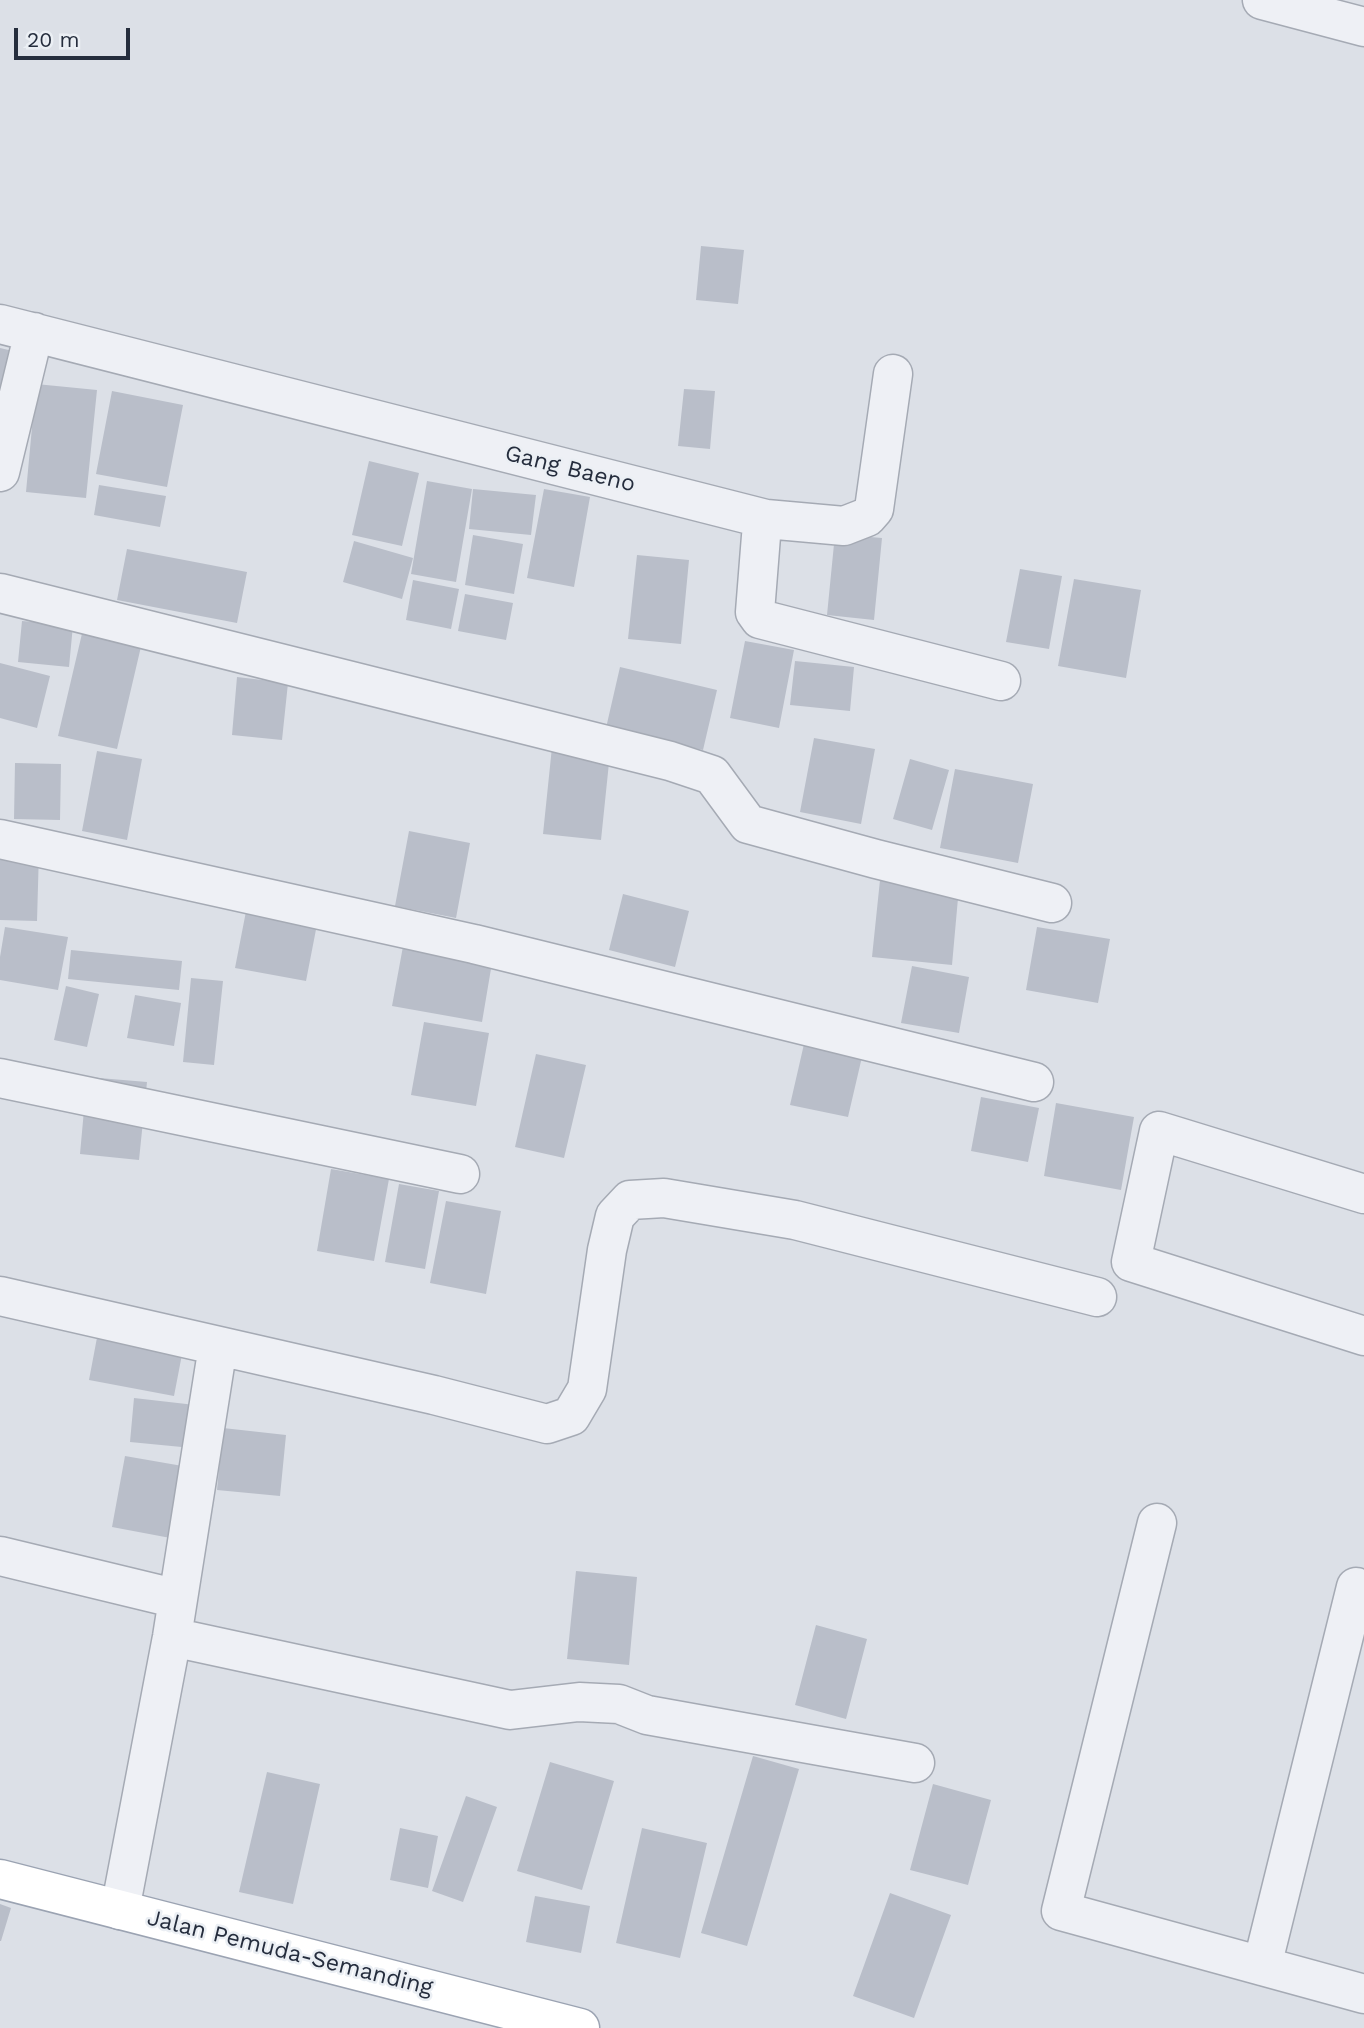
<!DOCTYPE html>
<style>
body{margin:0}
#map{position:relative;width:1364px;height:2028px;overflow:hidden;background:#dce0e7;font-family:"Work Sans",sans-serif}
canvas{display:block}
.scale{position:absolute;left:14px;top:28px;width:116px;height:32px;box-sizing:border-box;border:4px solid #252d3d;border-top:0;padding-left:9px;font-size:21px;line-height:24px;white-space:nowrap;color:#252d3d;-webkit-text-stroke:5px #ebeff4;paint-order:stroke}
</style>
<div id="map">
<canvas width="1364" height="2028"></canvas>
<div class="scale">20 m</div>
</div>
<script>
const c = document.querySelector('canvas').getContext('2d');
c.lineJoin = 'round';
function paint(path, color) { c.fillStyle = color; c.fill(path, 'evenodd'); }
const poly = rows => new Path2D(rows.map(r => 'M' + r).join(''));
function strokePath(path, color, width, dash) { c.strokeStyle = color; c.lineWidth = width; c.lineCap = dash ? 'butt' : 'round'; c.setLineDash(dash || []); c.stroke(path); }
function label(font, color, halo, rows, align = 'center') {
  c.font = font + ' "Work Sans",sans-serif'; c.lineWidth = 5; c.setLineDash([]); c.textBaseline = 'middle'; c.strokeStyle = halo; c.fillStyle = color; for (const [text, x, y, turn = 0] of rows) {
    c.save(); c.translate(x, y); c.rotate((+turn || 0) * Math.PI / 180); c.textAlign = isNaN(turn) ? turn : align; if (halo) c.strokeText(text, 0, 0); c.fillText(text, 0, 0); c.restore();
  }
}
const building = poly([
 [701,246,744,250,738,304,696,300],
 [0,348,13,351,0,404],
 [36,384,97,390,86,498,26,492],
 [684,389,715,391,710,449,678,446],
 [112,391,183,405,167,487,96,474],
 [369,461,419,473,402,546,352,535],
 [427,481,472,489,456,582,411,574],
 [99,485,166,496,160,527,94,515],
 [473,489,536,495,531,535,469,529],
 [544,489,590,497,574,587,527,578],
 [835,534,882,538,874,620,827,615],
 [473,535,523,544,514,594,465,585],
 [354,541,413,558,402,599,343,582],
 [127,549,247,572,237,623,117,600],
 [637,555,689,560,681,644,628,639],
 [1020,569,1062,576,1049,649,1006,642],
 [1074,579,1141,590,1126,678,1058,666],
 [413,580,459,589,451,629,406,620],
 [465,594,513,603,506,640,458,631],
 [22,621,73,625,69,667,18,662],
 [84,625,143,638,117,749,58,736],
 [745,641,794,650,779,728,730,718],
 [795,661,854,667,850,711,790,705],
 [0,663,50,676,37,728,0,718],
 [620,667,717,690,703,750,606,728],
 [237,677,288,683,282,740,232,735],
 [814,738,875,749,861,824,800,812],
 [552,747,610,753,601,840,543,834],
 [97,751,142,759,127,840,82,831],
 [910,759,949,770,932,830,893,819],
 [15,763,61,764,60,820,14,819],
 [955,769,1033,784,1018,863,940,848],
 [409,831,470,843,456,918,395,906],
 [0,850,39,851,37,921,0,920],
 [880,880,959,887,952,965,872,957],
 [623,894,689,911,675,967,609,950],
 [248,901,319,914,306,981,235,968],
 [5,927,68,937,58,990,0,980,0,957],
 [1037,927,1110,939,1098,1003,1026,990],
 [404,941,493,957,482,1022,392,1006],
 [71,950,182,961,179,990,68,979],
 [912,966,969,977,959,1033,901,1023],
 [191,978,223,981,214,1065,183,1062],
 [66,986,99,994,87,1047,54,1040],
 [135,995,181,1003,174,1046,127,1038],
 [424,1022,489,1033,476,1106,411,1095],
 [807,1031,865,1044,848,1117,790,1105],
 [536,1054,586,1065,564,1158,515,1147],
 [87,1077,147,1082,139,1160,80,1154],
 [981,1097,1039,1108,1028,1162,971,1151],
 [1056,1103,1134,1117,1121,1190,1044,1176],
 [331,1169,389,1179,374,1261,317,1251],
 [399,1184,439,1191,425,1269,385,1262],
 [446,1201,501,1211,486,1294,430,1283],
 [99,1327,184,1344,174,1396,89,1380],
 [134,1398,195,1405,192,1448,130,1442],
 [223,1428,286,1435,280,1496,217,1490],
 [125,1456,194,1468,181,1540,112,1527],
 [576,1571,637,1577,629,1665,567,1659],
 [816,1625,867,1639,846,1719,795,1705],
 [753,1756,799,1769,747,1946,701,1933],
 [550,1762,614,1781,582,1890,517,1871],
 [267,1772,320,1784,293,1904,239,1892],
 [933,1784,991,1800,968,1885,910,1870],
 [466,1796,497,1807,463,1902,432,1891],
 [400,1828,438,1836,428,1888,390,1880],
 [642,1828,707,1843,680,1958,616,1943],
 [890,1893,951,1915,914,2018,853,1996],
 [535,1896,590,1906,581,1953,526,1942],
 [0,1904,11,1908,1,1941,0,1941]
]);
const minor = poly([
 [1262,0,1364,27],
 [0,324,766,519,761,536,755,612,760,619,1001,681],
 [0,472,34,332],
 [766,519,844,526,867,517,874,509,893,374],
 [0,593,670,761,712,775,748,824,876,859,1052,903],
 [0,839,474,944,1034,1082],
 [0,1078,460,1174],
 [1364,1194,1159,1131,1131,1262,1364,1336],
 [0,1296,434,1395,547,1424,571,1416,587,1389,607,1250,615,1216,630,1200,664,1198,795,1220,1097,1297],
 [1157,1523,1061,1911,1364,1994],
 [0,1556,178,1599],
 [172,1637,510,1710,579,1702,619,1704,647,1715,915,1763],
 [120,1910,172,1637,218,1346],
 [1262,1966,1356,1587]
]);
const major = poly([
 [0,1879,580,2028]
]);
const streetNames = [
 ["Gang Baeno",570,469,14],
 ["Jalan Pemuda-Semanding",290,1953,14]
];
paint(building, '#b9bec9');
strokePath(minor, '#a5aab4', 41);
strokePath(major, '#9ba3b2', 41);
strokePath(minor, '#eef0f5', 38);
strokePath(major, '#fff', 38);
label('23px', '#252d3d', '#ebeff4', streetNames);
</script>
